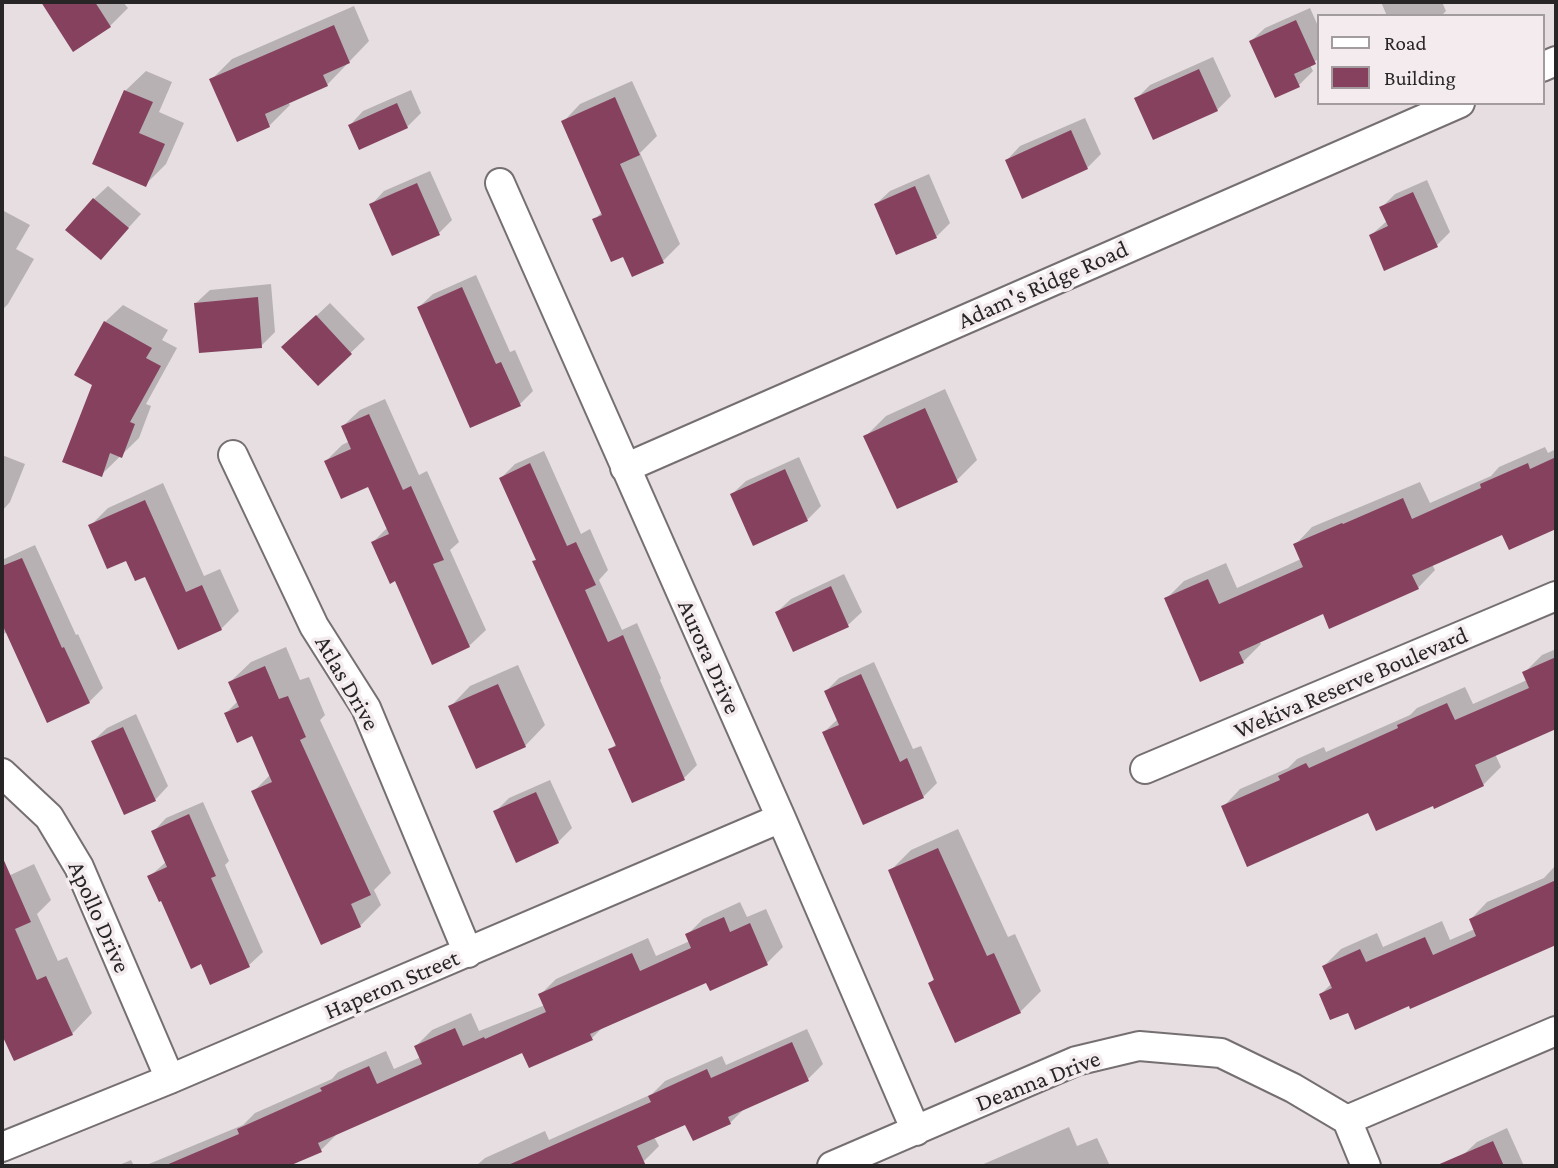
<!DOCTYPE html>
<style>
body{margin:0}
#map{position:relative;width:1558px;height:1168px;overflow:hidden;background:#e6dee0;font-family:"Crimson Pro",serif}
canvas{display:block}
.frame{position:absolute;inset:0;border:4px solid #282526;pointer-events:none}
.legend{position:absolute;left:1317px;top:14px;width:228px;height:91px;box-sizing:border-box;background:#f3ebee;border:2px solid #a29c9e;margin:0;padding:9px 12px;list-style:none;font-size:21px;color:#282526}
.legend li{display:flex;align-items:center;gap:14px;height:35px}
.legend b{width:35px;border:2px solid #a29c9e}
</style>
<div id="map">
<canvas width="1558" height="1168"></canvas>
<div class="frame"></div>
<ul class="legend">
<li><b style="height:9px;background:#fff"></b>Road</li>
<li><b style="height:19px;background:#86415f"></b>Building</li>
</ul>
</div>
<script>
const c = document.querySelector('canvas').getContext('2d');
c.lineJoin = 'round';
function paint(path, color) { c.fillStyle = color; c.fill(path, 'evenodd'); }
const poly = rows => new Path2D(rows.map(r => 'M' + r).join(''));
function strokePath(path, color, width, dash) { c.strokeStyle = color; c.lineWidth = width; c.lineCap = dash ? 'butt' : 'round'; c.setLineDash(dash || []); c.stroke(path); }
function label(font, color, halo, rows, align = 'center') {
  c.font = font + ' "Crimson Pro",serif'; c.lineWidth = 7; c.setLineDash([]); c.textBaseline = 'middle'; c.strokeStyle = halo; c.fillStyle = color; for (const [text, x, y, turn = 0] of rows) {
    c.save(); c.translate(x, y); c.rotate((+turn || 0) * Math.PI / 180); c.textAlign = isNaN(turn) ? turn : align; if (halo) c.strokeText(text, 0, 0); c.fillText(text, 0, 0); c.restore();
  }
}
const shadow = poly([
 [43,2,123,2,128,8,110,26,74,49],
 [1381,2,1442,2,1446,11,1441,16,1387,16],
 [354,6,369,41,327,85,288,102,290,105,269,126,211,80,232,59],
 [1310,8,1318,26,1318,59,1310,65,1313,71,1299,85,1276,96,1251,41,1265,28],
 [1213,57,1231,96,1217,110,1136,99,1150,85],
 [146,71,172,82,159,112,184,123,166,164,145,185,125,91],
 [632,81,657,136,640,153,680,244,663,261,624,254,594,220,603,211,563,122,580,104],
 [411,90,421,113,407,127,350,125,363,111],
 [1085,118,1101,154,1087,168,1007,160,1020,146],
 [430,171,452,220,439,233,371,205,384,191],
 [929,174,950,223,936,237,876,204,890,191],
 [1427,180,1450,232,1437,245,1371,235,1387,221,1382,207,1395,194],
 [108,186,141,214,101,258,94,199],
 [2,210,30,225,16,249,34,259,8,304,2,310],
 [476,275,510,352,515,350,533,391,520,404,419,307,433,294],
 [271,284,275,332,261,346,196,303,210,290],
 [330,303,365,339,318,384,297,334],
 [123,305,168,330,162,340,177,348,146,404,151,406,139,438,101,475,94,384,105,322],
 [945,389,977,460,957,480,866,436,886,416],
 [385,399,419,475,427,471,459,542,450,550,486,630,469,646,395,579,373,542,388,527,369,485,326,461,342,445,350,441,343,426,360,410],
 [1545,447,1548,453,1556,449,1556,528,1510,548,1503,532,1432,564,1435,570,1418,588,1324,612,1259,641,1261,644,1243,662,1201,680,1166,599,1184,581,1226,563,1237,588,1301,559,1295,545,1312,527,1420,482,1430,503,1491,476,1499,467],
 [544,451,581,534,590,529,608,570,599,580,622,630,637,623,661,678,660,680,697,765,684,778,610,750,617,743,501,478,515,464],
 [2,455,25,464,10,502,2,511],
 [799,457,821,506,807,520,732,494,746,481],
 [163,483,204,576,220,569,239,611,221,629,146,574,90,526,108,508],
 [35,545,76,635,78,634,103,688,89,702,7,632,2,635,2,560],
 [844,574,862,612,848,625,777,612,791,599],
 [286,647,300,680,309,677,325,715,320,720,391,873,374,890,381,905,360,926,254,791,271,774,253,734,226,713,238,701,230,682,251,662],
 [1556,649,1556,728,1495,754,1501,767,1483,785,1434,803,1369,811,1223,807,1240,789,1288,768,1297,759,1324,747,1326,752,1410,715,1417,708,1465,687,1473,704,1527,680,1524,673,1542,655],
 [874,662,913,749,921,746,937,783,923,797,824,732,838,719,826,691,839,678],
 [518,665,545,725,525,746,450,707,470,686],
 [136,714,168,786,155,800,93,741,107,728],
 [550,780,572,828,558,842,495,812,509,798],
 [203,802,229,861,225,865,263,952,249,965,211,982,202,962,150,876,166,862,153,832,166,818],
 [958,829,1008,937,1015,934,1041,991,1020,1012,930,983,935,978,891,870,911,850],
 [34,864,51,900,37,914,58,961,67,957,92,1013,72,1034,15,1059,2,1030,2,879],
 [1556,865,1556,939,1550,946,1410,1004,1348,1010,1321,994,1332,983,1324,966,1341,949,1377,933,1383,947,1442,921,1450,940,1475,929,1471,919,1487,902,1544,878],
 [740,902,747,917,766,909,783,947,767,963,707,980,603,1027,592,1038,523,1050,337,1134,321,1150,285,1166,144,1166,243,1125,255,1113,332,1079,338,1072,386,1051,394,1069,421,1057,416,1046,432,1030,471,1013,479,1031,545,1005,540,995,556,979,648,938,656,956,690,941,687,935,703,919],
 [807,1029,823,1064,808,1079,746,1107,730,1123,694,1139,686,1123,654,1137,659,1146,644,1161,633,1166,476,1166,485,1158,545,1131,549,1140,652,1094,665,1081,722,1056,726,1065],
 [1069,1127,1077,1146,1097,1138,1110,1166,979,1166],
 [1507,1128,1524,1166,1468,1166,1463,1155,1477,1142],
 [131,1160,134,1166,117,1166]
]);
const building = poly([
 [41,2,95,2,111,27,73,52],
 [1296,20,1316,64,1294,74,1300,87,1275,98,1249,41],
 [334,25,350,63,323,75,328,86,265,114,270,127,237,142,209,79],
 [1199,69,1218,111,1153,140,1134,98],
 [124,90,153,102,139,133,165,144,146,187,92,164],
 [615,97,640,155,620,164,664,263,632,277,623,257,611,262,592,219,602,215,561,121],
 [397,103,408,128,359,150,348,125],
 [1071,130,1088,169,1022,199,1005,160],
 [417,183,440,235,392,256,369,204],
 [915,186,937,238,896,255,874,204],
 [1413,192,1438,247,1384,271,1369,235,1388,226,1379,207],
 [93,198,129,228,101,260,65,230],
 [462,287,496,364,501,362,521,406,470,428,417,307],
 [258,297,262,348,199,353,194,303],
 [316,315,352,354,318,386,281,347],
 [104,321,152,348,146,358,161,366,130,422,135,424,122,458,110,453,102,477,62,462,92,385,74,375],
 [925,408,958,482,897,509,863,436],
 [369,414,403,490,411,486,444,560,433,564,470,647,432,665,395,581,390,584,371,542,389,534,368,487,341,499,324,461,351,449,341,426],
 [1556,457,1556,529,1509,550,1502,535,1412,575,1419,589,1329,629,1323,614,1239,652,1244,663,1200,682,1164,598,1208,579,1219,604,1303,567,1293,544,1342,523,1343,524,1403,498,1412,519,1481,488,1480,484,1528,463,1530,469],
 [530,463,567,546,576,542,596,585,585,590,608,642,623,635,685,780,632,803,608,749,616,746,532,561,536,560,499,478],
 [785,469,808,521,753,546,730,494],
 [145,500,186,592,202,585,222,630,178,650,145,577,135,581,126,561,107,569,88,525],
 [22,558,62,648,64,647,90,703,47,723,2,624,2,566],
 [831,586,849,627,793,652,775,612],
 [1556,657,1556,729,1475,765,1484,786,1434,809,1433,806,1376,831,1368,813,1247,867,1221,806,1280,780,1278,776,1306,763,1309,768,1398,728,1397,725,1447,703,1455,720,1529,688,1522,672],
 [265,666,279,699,288,696,306,737,300,740,371,895,351,904,361,927,321,945,251,791,272,782,252,736,237,743,224,713,239,707,228,682],
 [861,674,900,762,907,758,924,798,863,825,822,732,839,725,824,691],
 [498,684,526,747,476,769,448,706],
 [123,727,156,801,124,815,91,741],
 [536,792,559,843,516,863,493,811],
 [189,814,216,876,211,878,250,967,210,985,201,964,191,969,161,901,159,902,147,876,167,867,151,831],
 [938,848,987,956,994,953,1021,1013,955,1043,928,983,934,980,888,870],
 [2,856,31,922,15,929,37,980,46,976,73,1035,14,1061,2,1035],
 [1556,880,1556,945,1410,1009,1409,1006,1355,1030,1348,1013,1330,1020,1319,994,1332,988,1322,966,1360,949,1366,962,1425,937,1433,955,1476,936,1469,919],
 [724,917,730,932,750,923,768,965,710,991,706,983,590,1034,593,1040,529,1068,522,1053,318,1143,322,1152,289,1166,164,1166,239,1134,237,1129,322,1091,320,1088,369,1066,377,1084,422,1064,414,1046,455,1028,463,1046,484,1037,485,1039,546,1012,538,994,632,953,640,971,691,948,685,934],
 [792,1042,809,1081,728,1117,731,1124,693,1141,685,1125,637,1146,646,1166,506,1166,651,1102,648,1096,707,1069,711,1078],
 [1493,1141,1504,1166,1435,1166]
]);
const minor = poly([
 [1542,67,1556,61],
 [500,183,781,818,916,1131],
 [233,455,314,626,366,708,468,953],
 [625,468,1460,103],
 [1145,769,1556,596],
 [2,773,49,817,79,867,170,1079],
 [1347,1120,1556,1031],
 [1347,1120,1366,1166],
 [2,1147,170,1079,781,818],
 [832,1166,1076,1061,1139,1046,1221,1053,1293,1088,1347,1120]
]);
const streetNames = [
 ["Adam's Ridge Road",1043,285,-24],
 ["Aurora Drive",709,657,66],
 ["Atlas Drive",347,683,60],
 ["Wekiva Reserve Boulevard",1351,683,-23],
 ["Apollo Drive",99,917,66],
 ["Haperon Street",392,985,-23],
 ["Deanna Drive",1038,1081,-21]
];
paint(shadow, '#0003');
paint(building, '#86415f');
strokePath(minor, '#766f71', 32);
strokePath(minor, '#fff', 28);
label('24px', '#282526', '#f3ebee', streetNames);
</script>
